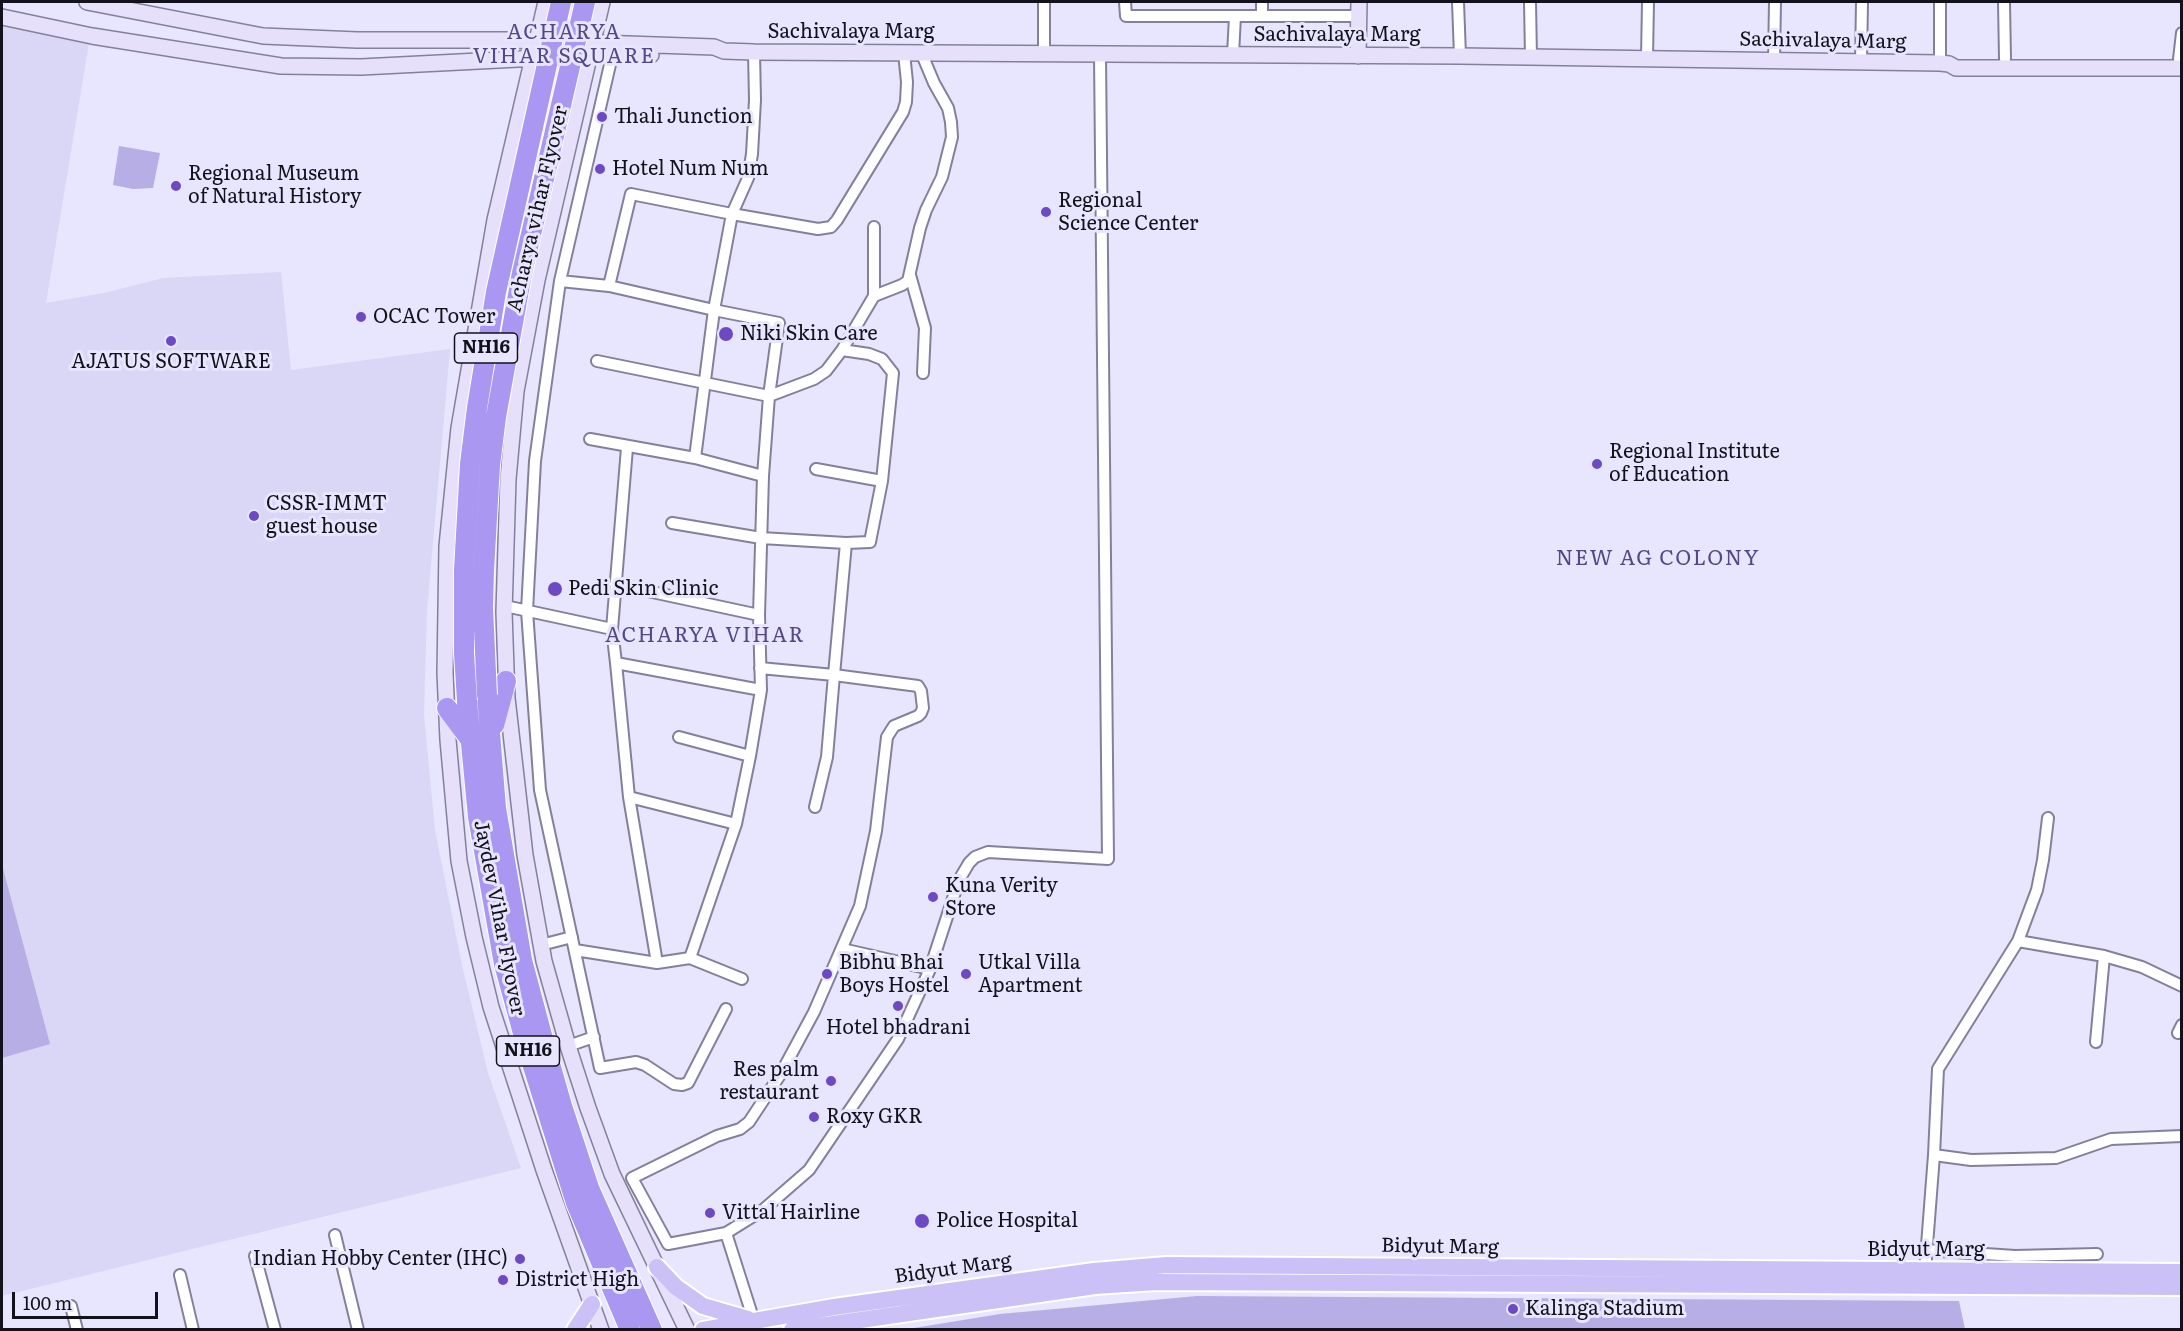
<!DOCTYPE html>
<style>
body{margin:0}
#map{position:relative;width:2183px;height:1331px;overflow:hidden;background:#e8e5fe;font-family:Literata,serif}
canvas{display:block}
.frame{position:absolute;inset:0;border:3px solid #13111c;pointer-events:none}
.scale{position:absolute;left:12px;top:1292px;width:146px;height:27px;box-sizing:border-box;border:3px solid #13111c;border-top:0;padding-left:8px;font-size:18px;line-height:21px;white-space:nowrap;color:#13111c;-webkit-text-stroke:4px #e8e5fe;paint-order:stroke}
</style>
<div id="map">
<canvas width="2183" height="1331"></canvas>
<div class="frame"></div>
<div class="scale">100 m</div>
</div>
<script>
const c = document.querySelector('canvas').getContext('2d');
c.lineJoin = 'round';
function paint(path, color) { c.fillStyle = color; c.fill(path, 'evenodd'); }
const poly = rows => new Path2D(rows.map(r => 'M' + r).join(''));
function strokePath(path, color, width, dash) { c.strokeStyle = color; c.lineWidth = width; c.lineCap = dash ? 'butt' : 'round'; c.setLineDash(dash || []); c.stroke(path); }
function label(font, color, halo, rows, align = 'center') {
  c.font = font + ' Literata,serif'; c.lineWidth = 6; c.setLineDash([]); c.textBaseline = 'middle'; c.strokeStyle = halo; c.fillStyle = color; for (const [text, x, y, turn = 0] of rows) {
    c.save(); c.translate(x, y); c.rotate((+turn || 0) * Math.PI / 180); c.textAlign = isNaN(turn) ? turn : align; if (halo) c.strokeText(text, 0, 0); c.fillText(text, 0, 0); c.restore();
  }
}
const built = poly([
 [2,23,89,43,46,303,104,293,163,278,281,272,291,370,450,349,427,611,424,715,435,830,462,965,488,1073,521,1168,2,1296]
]);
const green = poly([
 [119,146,160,153,153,188,133,189,113,185],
 [2,865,50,1044,2,1058],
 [1197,1296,1959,1301,1965,1329,908,1329,1000,1314]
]);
const street = poly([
 [1044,2,1044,54],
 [1125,2,1126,16,1359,16],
 [1458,2,1460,56],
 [1530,2,1531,58],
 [2004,2,2005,59],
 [1262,16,1262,2],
 [754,52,755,100,752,154,748,178,732,214,818,229,831,227,837,220,903,112,906,102,907,82,904,53],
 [1233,55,1235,16],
 [612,56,560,281,535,461,527,611,540,790,600,1068,636,1062,645,1065,674,1084,682,1085,688,1083,726,1009],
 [1647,58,1648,2],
 [2179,59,2182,33],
 [1774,61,1775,2],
 [1861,63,1862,2],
 [1940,63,1940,2],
 [910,275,925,328,923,373],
 [560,281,609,286,714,310,695,458,590,439],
 [609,286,631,194,732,214,714,310,779,323,769,396,763,476],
 [874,296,902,285,908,281,920,228,926,210,942,177,952,137,951,122,948,108,934,83,921,52],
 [597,361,769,396,814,379,826,371,842,350,874,296,874,227],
 [816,469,882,481],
 [672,523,761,538,846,543,870,542,882,481,893,373,882,359,869,354,842,350],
 [615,584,759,615],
 [505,606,612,629,616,663,761,690],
 [612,629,627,448],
 [616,663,629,797,657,963],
 [760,668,834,675,846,543],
 [679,737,750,756],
 [629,797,736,824],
 [815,807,827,757,834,675,918,686,921,691,923,708,921,713,918,716,894,726,887,737,876,831,860,906,814,1012,780,1075,749,1122,740,1129,717,1136,632,1178,668,1244,726,1233,763,1210,809,1170,898,1039,930,969,959,880,969,863,975,857,988,852,1108,859,1100,55],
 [2018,941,2104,956,2142,967,2182,986],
 [541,945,572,937],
 [842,949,930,969],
 [575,950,657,963,690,958,742,979],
 [690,958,736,824,750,756,761,690,759,615,763,476,695,458],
 [2178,1033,2182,1025],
 [2096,1042,2104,956],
 [568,1046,594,1037],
 [1934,1155,1971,1160,2056,1158,2111,1139,2182,1136],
 [726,1233,754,1321],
 [335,1235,358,1330],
 [1926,1250,2015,1256,2097,1254],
 [255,1256,275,1330],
 [1925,1271,1934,1155,1938,1069,2018,941,2037,890,2043,860,2048,818],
 [180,1275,193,1330],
 [71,1306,77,1330]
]);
const secondary = poly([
 [87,2,263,36,357,40,511,40,714,47,724,51,754,52,1460,56,1940,63,1949,64,1956,68,2182,68],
 [546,2,495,220,459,428,447,546,445,673,448,740,459,861,474,937,491,1007,544,1170,601,1330],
 [602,2,537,280,516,391,508,479,504,612,507,698,525,855,544,961,568,1046,588,1108,612,1174,687,1330],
 [2,17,92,36,281,66,361,67,597,55,651,55],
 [1358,56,1359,2]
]);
const primary = poly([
 [657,1267,676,1287,703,1306,748,1319],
 [575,1330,592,1304],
 [703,1330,834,1307,1094,1271,1167,1265,2182,1272],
 [792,1330,1095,1286,1156,1282,2182,1287]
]);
const highway = poly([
 [487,695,496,808,522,960,543,1039,562,1106,589,1188,652,1330],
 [467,701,478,817,504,964,526,1044,576,1203,630,1330],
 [447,708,470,739],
 [494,725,506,681]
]);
const highwayBridge = poly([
 [487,695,483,607,484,571,490,465,496,417,522,273,585,2],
 [467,701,464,653,464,570,470,464,477,408,496,292,561,2]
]);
const markers = [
 [602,117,6,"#6d4ac3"],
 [600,169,6,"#6d4ac3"],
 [176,186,6,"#6d4ac3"],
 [1046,212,6,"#6d4ac3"],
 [361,317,6,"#6d4ac3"],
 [726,334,8,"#6d4ac3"],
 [171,341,6,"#6d4ac3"],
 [1597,464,6,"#6d4ac3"],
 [254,516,6,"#6d4ac3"],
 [555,589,8,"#6d4ac3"],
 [933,897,6,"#6d4ac3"],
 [827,974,6,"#6d4ac3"],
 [966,974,6,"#6d4ac3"],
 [898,1006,6,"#6d4ac3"],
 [831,1081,6,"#6d4ac3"],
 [814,1117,6,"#6d4ac3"],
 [710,1213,6,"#6d4ac3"],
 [922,1221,8,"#6d4ac3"],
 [520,1259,6,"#6d4ac3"],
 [503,1280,6,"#6d4ac3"],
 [1513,1309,6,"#6d4ac3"]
];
const shields = [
 [486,348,63],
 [528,1051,63]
];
const shieldNames = [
 ["NH16",486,348],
 ["NH16",528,1051]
];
const streetNames = [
 ["Sachivalaya Marg",851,32],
 ["Sachivalaya Marg",1337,35],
 ["Sachivalaya Marg",1823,41,1],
 ["Acharya vihar Flyover",538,209,-77],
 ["Jaydev Vihar Flyover",499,918,79],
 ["Bidyut Marg",1440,1247,1],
 ["Bidyut Marg",1926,1250],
 ["Bidyut Marg",953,1269,-8]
];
const poiNames = [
 ["Thali Junction",614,117],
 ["Hotel Num Num",612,169],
 ["Regional Museum",188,174],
 ["of Natural History",188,197],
 ["Regional",1058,201],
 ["Science Center",1058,224],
 ["OCAC Tower",373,317],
 ["Niki Skin Care",740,334],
 ["AJATUS SOFTWARE",171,362,"center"],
 ["Regional Institute",1609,452],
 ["of Education",1609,475],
 ["CSSR-IMMT",266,504],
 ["guest house",266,527],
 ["Pedi Skin Clinic",568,589],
 ["Kuna Verity",945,886],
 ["Store",945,909],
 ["Bibhu Bhai",839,963],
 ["Boys Hostel",839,986],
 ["Utkal Villa",978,963],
 ["Apartment",978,986],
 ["Hotel bhadrani",898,1028,"center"],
 ["Res palm",819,1070,"right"],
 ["restaurant",819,1093,"right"],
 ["Roxy GKR",826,1117],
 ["Vittal Hairline",722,1213],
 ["Police Hospital",936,1221],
 ["Indian Hobby Center (IHC)",508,1259,"right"],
 ["District High",515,1280],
 ["Kalinga Stadium",1525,1309]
];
const neighbourhoodNames = [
 ["ACHARYA",564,33],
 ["VIHAR SQUARE",564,57],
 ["NEW AG COLONY",1658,559],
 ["ACHARYA VIHAR",705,636]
];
paint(built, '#dad6f5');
paint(green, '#b7aee5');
strokePath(street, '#84809c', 14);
strokePath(secondary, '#84809c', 18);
strokePath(primary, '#fff', 20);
strokePath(highway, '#fff', 22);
strokePath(street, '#fff', 10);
strokePath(secondary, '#e6e0fb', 15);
strokePath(primary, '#ccc1f7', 16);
strokePath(highway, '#aa97f2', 20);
strokePath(highwayBridge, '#fff', 22, []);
strokePath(highwayBridge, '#aa97f2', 20);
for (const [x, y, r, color] of markers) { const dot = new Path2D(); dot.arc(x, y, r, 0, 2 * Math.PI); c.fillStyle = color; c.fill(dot); strokePath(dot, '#e8e5fe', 2); }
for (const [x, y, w] of shields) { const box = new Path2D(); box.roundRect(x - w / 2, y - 15, w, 30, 4.5); c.fillStyle = '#e8e5fe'; c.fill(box); strokePath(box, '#13111c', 1.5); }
label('bold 18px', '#13111c', null, shieldNames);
label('20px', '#13111c', '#e8e5fe', streetNames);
label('20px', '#13111c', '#e8e5fe', poiNames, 'left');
c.letterSpacing = '1.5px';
label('21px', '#564886', '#e8e5fe', neighbourhoodNames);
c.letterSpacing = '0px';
</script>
